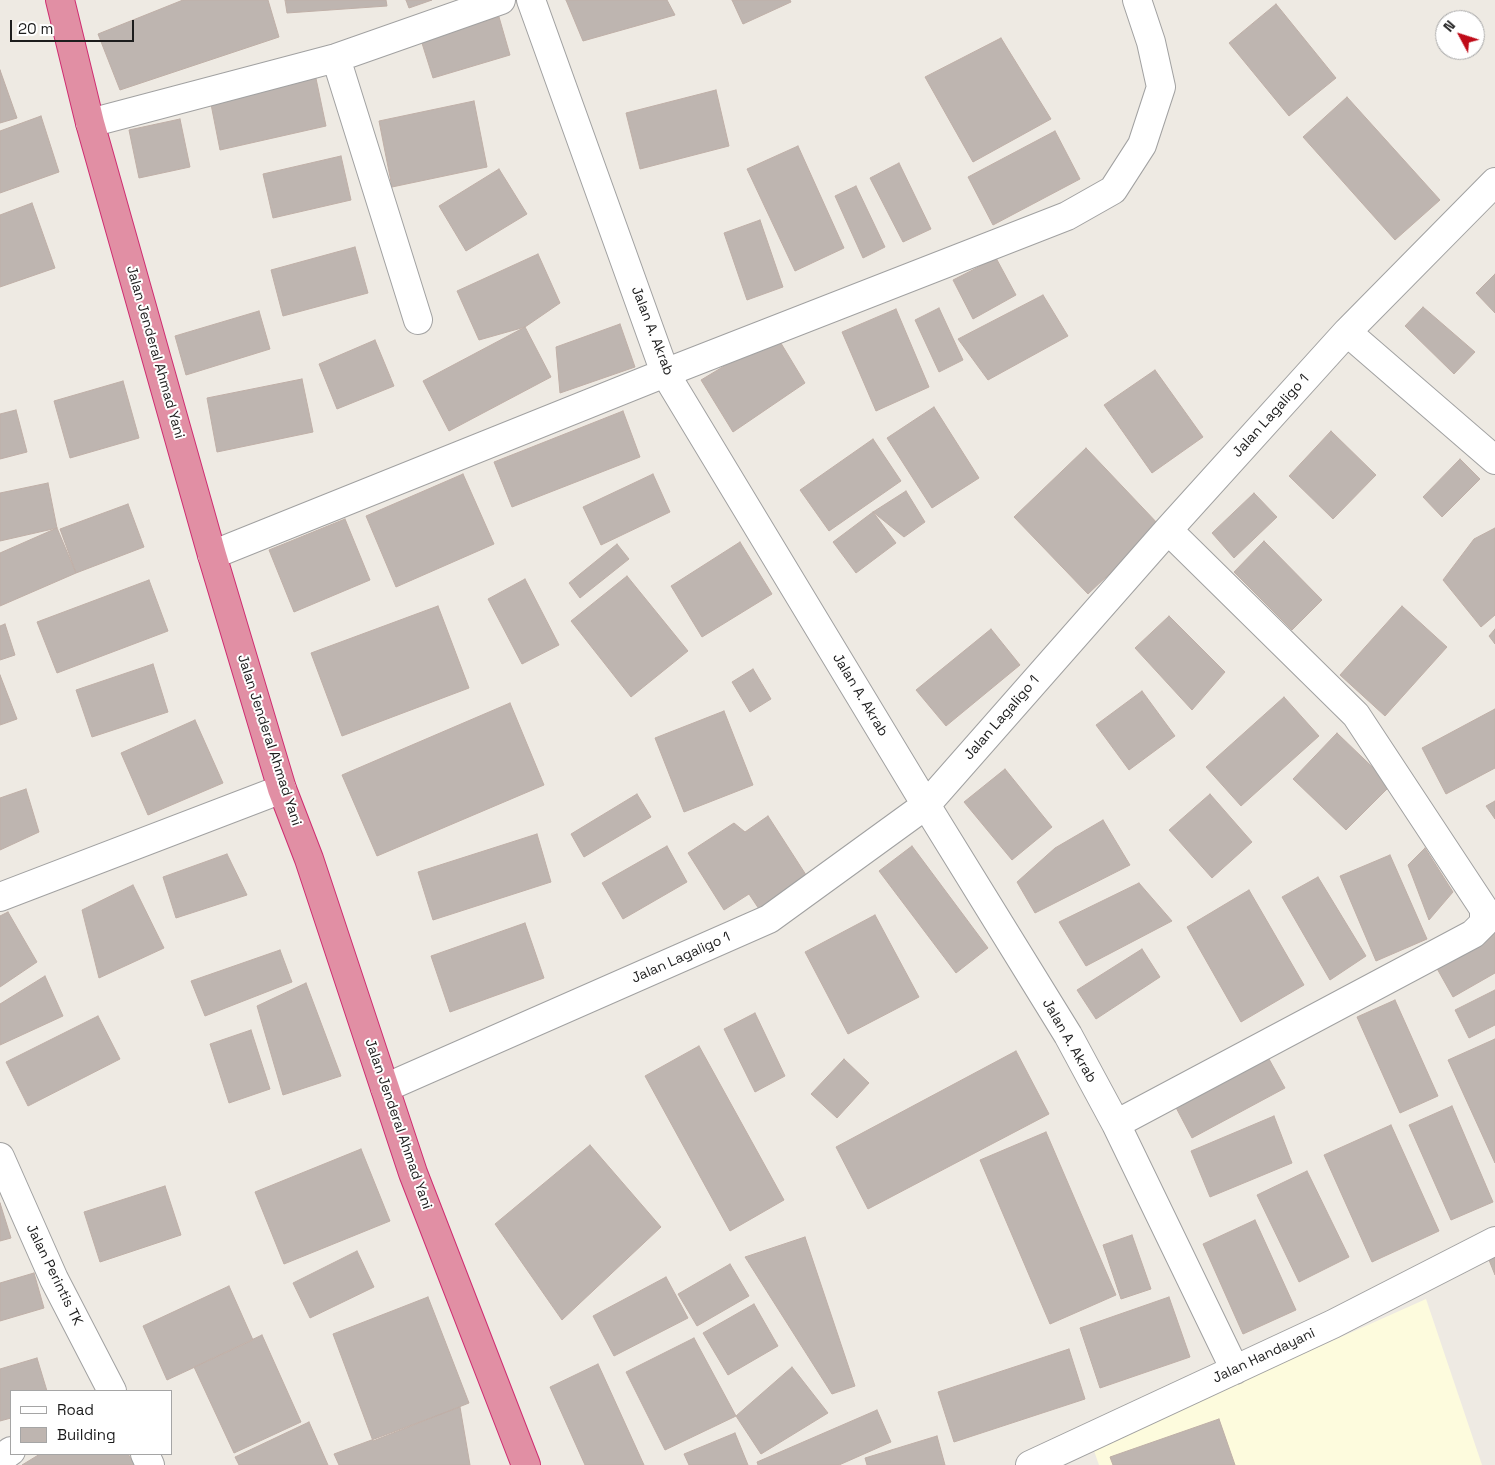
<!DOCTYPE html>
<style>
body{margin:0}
#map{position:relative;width:1495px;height:1465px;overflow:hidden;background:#eeeae3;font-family:"Space Grotesk",sans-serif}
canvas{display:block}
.legend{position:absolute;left:10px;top:1390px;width:162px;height:65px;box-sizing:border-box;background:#fff;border:1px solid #a5a5a5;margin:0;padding:6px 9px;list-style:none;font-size:15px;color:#1d1d1d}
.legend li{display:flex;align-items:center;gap:10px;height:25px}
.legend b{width:25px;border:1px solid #a5a5a5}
.north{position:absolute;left:1435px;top:10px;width:50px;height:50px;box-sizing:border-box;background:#fff;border:1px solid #a5a5a5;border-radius:50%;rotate:310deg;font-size:14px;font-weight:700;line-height:20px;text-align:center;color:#1d1d1d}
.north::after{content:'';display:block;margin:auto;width:18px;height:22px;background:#bf0b18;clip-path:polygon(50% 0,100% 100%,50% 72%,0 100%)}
.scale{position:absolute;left:10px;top:20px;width:124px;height:22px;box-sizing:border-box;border:2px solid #1d1d1d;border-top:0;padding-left:6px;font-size:15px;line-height:18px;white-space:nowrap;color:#1d1d1d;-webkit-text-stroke:4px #fff;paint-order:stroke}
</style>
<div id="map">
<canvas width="1495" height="1465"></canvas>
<ul class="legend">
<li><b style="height:6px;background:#fff"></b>Road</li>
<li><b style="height:14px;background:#beb5b0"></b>Building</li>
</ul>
<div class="north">N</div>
<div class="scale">20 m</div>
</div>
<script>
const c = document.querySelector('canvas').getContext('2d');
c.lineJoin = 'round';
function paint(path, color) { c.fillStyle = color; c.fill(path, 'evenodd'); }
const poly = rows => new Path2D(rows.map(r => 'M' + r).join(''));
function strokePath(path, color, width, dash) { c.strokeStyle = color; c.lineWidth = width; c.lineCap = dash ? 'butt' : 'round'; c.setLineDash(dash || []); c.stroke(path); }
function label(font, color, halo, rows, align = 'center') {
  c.font = font + ' "Space Grotesk",sans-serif'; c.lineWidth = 4; c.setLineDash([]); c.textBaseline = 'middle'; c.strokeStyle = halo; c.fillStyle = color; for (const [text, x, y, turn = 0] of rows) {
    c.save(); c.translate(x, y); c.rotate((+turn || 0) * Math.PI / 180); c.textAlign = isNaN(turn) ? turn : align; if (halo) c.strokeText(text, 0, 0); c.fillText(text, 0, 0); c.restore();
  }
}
const education = poly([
 [1426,1299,1482,1465,1099,1465,1093,1448]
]);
const building = poly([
 [183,0,268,0,279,37,120,90,98,34,183,0],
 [285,0,386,0,387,6,287,13,285,0],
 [406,0,432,0,409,8,406,0],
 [566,0,667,0,675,15,583,41,566,0],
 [732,0,790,0,791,2,743,24,732,0],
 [1276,4,1336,78,1289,116,1229,43,1276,4],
 [499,17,510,55,433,78,421,40,499,17],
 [1001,38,1051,119,973,162,925,77,1001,38],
 [314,69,326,126,220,150,209,94,314,69],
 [0,70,17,118,0,123,0,70],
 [716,90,729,146,640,169,626,113,716,90],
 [1347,97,1440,200,1395,240,1303,137,1347,97],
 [474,101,487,167,392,187,379,121,474,101],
 [41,116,59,172,0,193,0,131,41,116],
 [180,119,190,167,139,178,129,130,180,119],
 [1055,131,1080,179,993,225,968,177,1055,131],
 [798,146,844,248,795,271,747,169,798,146],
 [341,156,351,200,273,218,263,174,341,156],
 [899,163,931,229,903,242,870,178,899,163],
 [499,169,527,214,466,251,439,206,499,169],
 [856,186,885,247,863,258,835,196,856,186],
 [32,203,55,268,0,287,0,215,32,203],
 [760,220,783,287,747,300,724,233,760,220],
 [355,247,368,293,283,316,271,270,355,247],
 [538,254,560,303,525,327,479,340,457,291,538,254],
 [996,258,1016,295,973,319,953,280,996,258],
 [1495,274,1495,313,1476,293,1495,274],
 [1043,295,1068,336,988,380,958,339,1043,295],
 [1423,307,1475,352,1454,374,1405,326,1423,307],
 [939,308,963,360,939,372,915,320,939,308],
 [896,309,929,387,876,411,842,332,896,309],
 [259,311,270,349,186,375,175,336,259,311],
 [620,324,635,367,560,393,556,347,620,324],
 [525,327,551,377,449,431,423,381,525,327],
 [776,335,805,383,733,432,701,380,776,335],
 [375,340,394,386,337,409,319,364,375,340],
 [1155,370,1203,437,1152,473,1104,405,1155,370],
 [302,379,313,432,217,452,207,398,302,379],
 [123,381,139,438,70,458,54,401,123,381],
 [934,407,979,478,932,508,887,438,934,407],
 [16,410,27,452,0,459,0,414,16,410],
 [623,411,640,457,512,507,494,462,623,411],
 [1331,431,1376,475,1333,519,1289,476,1331,431],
 [873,439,901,481,829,531,800,490,873,439],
 [1086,448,1160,526,1088,594,1014,517,1086,448],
 [1460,459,1480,479,1442,517,1423,497,1460,459],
 [463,474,494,544,396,587,366,516,463,474],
 [653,474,670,512,601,545,583,507,653,474],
 [48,483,57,528,0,541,0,493,48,483],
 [906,491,925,522,904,537,873,512,906,491],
 [1254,493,1277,517,1234,558,1212,533,1254,493],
 [128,504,144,547,76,573,60,529,128,504],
 [873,512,896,543,856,573,833,542,873,512],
 [345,519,370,580,294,612,269,550,345,519],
 [57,528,76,573,0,606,0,553,57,528],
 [1495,528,1495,615,1481,627,1443,580,1474,539,1495,528],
 [1264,541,1322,600,1292,630,1234,572,1264,541],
 [740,542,772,594,702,637,671,586,740,542],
 [617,544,629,559,580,598,569,583,617,544],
 [627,576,688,651,631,697,571,621,627,576],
 [525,579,559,645,522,664,488,599,525,579],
 [149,580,168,631,57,673,37,622,149,580],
 [438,606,469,688,342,736,311,653,438,606],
 [1402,606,1447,647,1385,716,1340,675,1402,606],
 [1169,616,1225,672,1192,710,1135,648,1169,616],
 [5,624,15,655,0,660,0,626,5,624],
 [991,629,1020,665,946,726,916,690,991,629],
 [1495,629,1495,644,1489,636,1495,629],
 [153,664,168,712,92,737,76,690,153,664],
 [753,669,771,699,750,712,732,682,753,669],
 [0,675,17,719,0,725,0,675],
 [1142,691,1175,736,1129,770,1096,725,1142,691],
 [1284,697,1319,736,1241,806,1206,767,1284,697],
 [510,703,544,785,377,856,342,775,510,703],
 [1495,709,1495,768,1446,794,1422,748,1495,709],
 [724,711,753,785,684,812,655,738,724,711],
 [195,720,223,783,148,815,121,753,195,720],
 [1337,733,1391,785,1346,830,1293,779,1337,733],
 [1005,769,1052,827,1012,860,964,802,1005,769],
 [26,789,39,832,0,850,0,798,26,789],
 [637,794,651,817,584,857,571,834,637,794],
 [1210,794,1252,842,1212,878,1169,830,1210,794],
 [1495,801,1495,819,1486,806,1495,801],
 [768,816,808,878,759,909,749,894,724,910,688,853,734,823,745,832,768,816],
 [1103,820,1130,865,1035,913,1017,882,1055,848,1103,820],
 [537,834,551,882,433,920,418,872,537,834],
 [667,846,687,882,623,919,602,883,667,846],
 [912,846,988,948,956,973,879,871,912,846],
 [1425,848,1453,892,1429,920,1408,865,1425,848],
 [227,854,247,895,176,918,163,877,227,854],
 [1390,855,1427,939,1376,961,1340,876,1390,855],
 [1318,877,1366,956,1330,980,1282,897,1318,877],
 [1139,883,1172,921,1086,966,1059,922,1139,883],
 [133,885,164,948,99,978,82,910,133,885],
 [1249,890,1304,985,1241,1022,1187,927,1249,890],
 [8,912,37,962,0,987,0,916,8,912],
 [875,915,919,997,848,1034,805,952,875,915],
 [525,923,544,978,450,1012,431,956,525,923],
 [1495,933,1495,973,1453,997,1435,965,1495,933],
 [1142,949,1160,977,1096,1019,1077,990,1142,949],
 [280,950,292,982,205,1016,191,981,280,950],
 [45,976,63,1016,0,1045,0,1004,45,976],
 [306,983,341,1076,283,1095,257,1006,306,983],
 [1495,990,1495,1025,1469,1038,1455,1010,1495,990],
 [1395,1000,1438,1096,1400,1113,1357,1017,1395,1000],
 [755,1013,785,1076,755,1092,724,1029,755,1013],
 [98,1016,120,1059,28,1106,6,1062,98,1016],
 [251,1030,270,1089,229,1103,210,1044,251,1030],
 [1495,1039,1495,1163,1448,1060,1495,1039],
 [699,1046,784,1200,730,1231,645,1076,699,1046],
 [1264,1050,1285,1088,1192,1138,1172,1100,1264,1050],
 [1016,1051,1049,1114,868,1209,836,1147,1016,1051],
 [844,1059,869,1083,837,1118,811,1094,844,1059],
 [1452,1106,1493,1202,1451,1220,1409,1125,1452,1106],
 [1274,1116,1292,1163,1210,1197,1191,1151,1274,1116],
 [1391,1125,1439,1231,1372,1262,1324,1155,1391,1125],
 [1046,1132,1116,1295,1050,1324,980,1160,1046,1132],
 [590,1145,661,1227,562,1320,495,1224,590,1145],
 [361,1149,390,1221,284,1264,255,1192,361,1149],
 [1307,1171,1349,1257,1299,1282,1257,1195,1307,1171],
 [165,1186,181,1235,100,1262,84,1212,165,1186],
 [0,1203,11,1238,0,1241,0,1203],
 [1255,1220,1296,1310,1243,1334,1203,1244,1255,1220],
 [1132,1235,1151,1289,1121,1299,1103,1245,1132,1235],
 [805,1237,855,1386,832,1394,745,1257,805,1237],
 [357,1251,374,1287,310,1318,293,1283,357,1251],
 [1495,1257,1495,1275,1489,1260,1495,1257],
 [730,1264,749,1296,697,1326,678,1294,730,1264],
 [34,1273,44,1308,0,1321,0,1283,34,1273],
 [666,1277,688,1318,614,1356,593,1316,666,1277],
 [229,1286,253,1340,167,1380,143,1326,229,1286],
 [428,1297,469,1403,373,1441,333,1334,428,1297],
 [1169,1297,1190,1357,1100,1388,1080,1328,1169,1297],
 [754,1304,778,1346,728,1375,703,1333,754,1304],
 [262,1335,301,1422,234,1453,194,1367,262,1335],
 [694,1338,736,1416,665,1450,626,1372,694,1338],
 [1069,1349,1085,1399,954,1442,938,1392,1069,1349],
 [37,1358,47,1391,11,1391,11,1418,0,1421,0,1369,37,1358],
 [598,1364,644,1465,585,1465,550,1387,598,1364],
 [792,1367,828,1413,761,1454,736,1416,792,1367],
 [460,1407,470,1465,339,1465,334,1454,460,1407],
 [877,1410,891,1442,839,1465,758,1465,757,1462,877,1410],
 [1219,1419,1235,1465,1113,1465,1110,1457,1219,1419],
 [309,1422,328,1465,239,1465,235,1457,309,1422],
 [735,1433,748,1465,689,1465,684,1454,735,1433],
 [937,1436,945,1465,867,1465,865,1458,937,1436],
 [40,1454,128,1454,135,1465,22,1465,40,1454]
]);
const street = poly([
 [531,0,665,373,926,805,1068,1035,1116,1124,1235,1370],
 [336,58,418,320],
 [90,123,336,58,501,0],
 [1347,332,1495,460],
 [212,555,665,373,1067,216,1113,190,1142,145,1161,87,1151,42,1137,0],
 [0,897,282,789],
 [385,1088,769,919,926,805,1168,530,1347,332,1495,182],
 [1116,1124,1473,934,1484,923,1484,909,1356,715,1168,530],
 [0,1157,54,1279,112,1391],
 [145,1454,150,1465],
 [0,1459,11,1451],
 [1030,1465,1333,1324,1495,1241]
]);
const highway = poly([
 [60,0,90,123,212,555,282,789,309,859,413,1173,526,1465]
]);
const streetNames = [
 ["Jalan A. Akrab",652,331,69],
 ["Jalan Jenderal Ahmad Yani",155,352,74],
 ["Jalan Lagaligo 1",1271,416,-48],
 ["Jalan A. Akrab",860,695,59],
 ["Jalan Lagaligo 1",1002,718,-49],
 ["Jalan Jenderal Ahmad Yani",269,740,72],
 ["Jalan Lagaligo 1",681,958,-24],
 ["Jalan A. Akrab",1069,1041,60],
 ["Jalan Jenderal Ahmad Yani",398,1124,71],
 ["Jalan Perintis TK",54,1275,64],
 ["Jalan Handayani",1264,1356,-25]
];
paint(education, '#fdfbdd');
paint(building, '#beb5b0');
strokePath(building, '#bfafa7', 1);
strokePath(street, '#a1a1a1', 30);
strokePath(highway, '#cf2d71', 30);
strokePath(street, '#fff', 28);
strokePath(highway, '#e18fa4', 28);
label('14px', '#1d1d1d', '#fff', streetNames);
</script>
